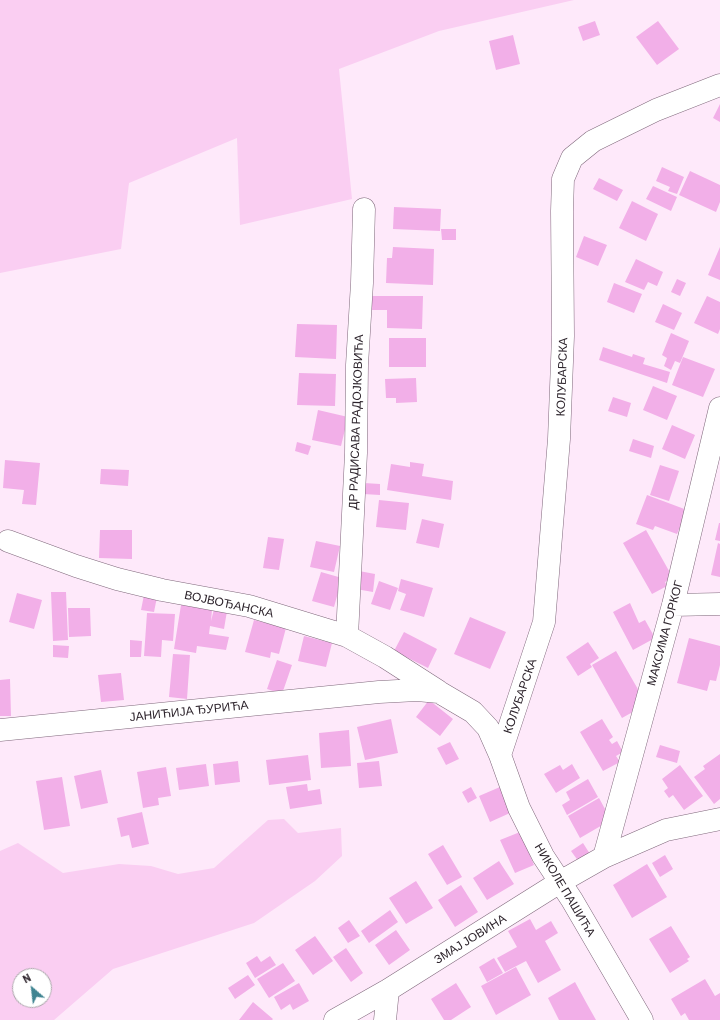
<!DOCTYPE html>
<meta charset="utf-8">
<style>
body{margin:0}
#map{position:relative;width:720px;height:1020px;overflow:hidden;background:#fee9fa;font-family:Barlow,sans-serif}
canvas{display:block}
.north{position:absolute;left:12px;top:968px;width:40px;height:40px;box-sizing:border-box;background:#fff;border:1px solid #aba7ab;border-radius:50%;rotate:332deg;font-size:11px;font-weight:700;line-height:16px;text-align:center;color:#2d242c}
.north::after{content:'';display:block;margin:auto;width:14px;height:18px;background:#3f8491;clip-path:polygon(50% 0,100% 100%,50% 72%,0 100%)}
</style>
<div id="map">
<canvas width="720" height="1020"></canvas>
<div class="north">N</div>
</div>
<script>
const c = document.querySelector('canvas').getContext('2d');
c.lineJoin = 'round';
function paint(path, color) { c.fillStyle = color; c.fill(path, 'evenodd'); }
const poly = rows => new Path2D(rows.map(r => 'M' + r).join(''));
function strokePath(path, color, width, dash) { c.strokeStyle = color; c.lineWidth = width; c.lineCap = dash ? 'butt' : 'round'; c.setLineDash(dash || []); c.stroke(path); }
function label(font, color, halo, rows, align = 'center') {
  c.font = font + ' Barlow,sans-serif'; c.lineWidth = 3; c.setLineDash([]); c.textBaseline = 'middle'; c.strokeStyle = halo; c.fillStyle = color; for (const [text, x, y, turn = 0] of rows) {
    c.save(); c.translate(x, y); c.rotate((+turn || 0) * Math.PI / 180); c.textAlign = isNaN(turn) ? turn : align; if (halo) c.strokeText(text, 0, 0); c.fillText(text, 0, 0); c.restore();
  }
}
const green = poly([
 [0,0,574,0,439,31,339,69,352,199,240,225,237,138,129,183,121,249,0,273],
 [284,819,298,833,341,828,342,856,315,881,254,923,113,969,54,1020,0,1020,0,851,18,843,63,873,119,864,151,866,178,874,214,868,268,820],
 [20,976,44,976,44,1000,20,1000]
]);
const building = poly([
 [595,21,600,35,583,41,578,27],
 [658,21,679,49,657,65,636,37],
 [513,35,520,64,496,70,489,41],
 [720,104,720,122,713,118],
 [662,167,684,177,677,194,668,191,670,187,656,181],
 [690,171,720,185,720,202,716,212,679,195],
 [599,178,623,190,617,201,593,189],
 [653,186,677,197,671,211,646,199],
 [632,201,658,214,646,241,619,228],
 [394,207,441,209,440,231,393,229],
 [441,229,456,229,456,240,442,240],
 [584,236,607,245,598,266,576,257],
 [393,247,434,249,433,285,386,283,387,258,392,258],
 [720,247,720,280,708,275],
 [636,259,663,272,657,286,648,282,644,290,625,282],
 [677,279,686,283,680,296,671,292],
 [614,283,642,294,634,313,607,302],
 [372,296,423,296,422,329,387,328,387,310,372,310],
 [707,296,720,302,720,329,718,334,694,323],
 [663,304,682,313,674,330,655,322],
 [297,324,337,325,336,359,295,357],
 [671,333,689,341,680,363,675,361,671,370,664,366,667,358,662,355],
 [389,338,426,338,426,367,389,367],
 [603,347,632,357,633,354,645,358,643,364,670,372,667,383,599,360],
 [683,357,715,369,703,397,672,385],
 [299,373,336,374,335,406,297,405],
 [416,378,417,402,396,403,396,398,386,398,385,379],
 [653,386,677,396,667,420,643,410],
 [613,397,631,403,627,417,608,411],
 [318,410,348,417,341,446,312,440],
 [672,425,695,435,685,459,662,449],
 [633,439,654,446,651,458,629,451],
 [297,442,311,446,308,455,295,451],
 [5,460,40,463,36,505,22,504,24,490,3,488],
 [410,462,424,464,422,476,453,481,451,500,387,490,391,464,410,467],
 [660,465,679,471,669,501,650,495],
 [101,469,129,470,128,486,100,484],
 [364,483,380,484,380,495,363,494],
 [647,495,687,510,677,534,655,526,653,530,636,524],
 [379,500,409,503,406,530,376,527],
 [422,519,444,524,439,548,416,543],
 [719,523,720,523,720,541,715,540],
 [100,530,132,530,132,559,99,558],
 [646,530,673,578,665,582,667,586,652,594,623,543],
 [268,537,284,539,279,570,263,568],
 [316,541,340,546,334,572,310,567],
 [718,543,720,544,720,577,711,575],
 [359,571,375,574,373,592,356,589],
 [321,572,342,578,334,607,312,601],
 [401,579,433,588,424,617,400,610,406,594,398,591],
 [379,581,398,588,390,610,371,604],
 [51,592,66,592,68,640,53,641],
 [17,593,42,600,34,629,9,622],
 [144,595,157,597,154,612,141,610],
 [630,603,639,623,645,620,655,638,633,650,613,612],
 [181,605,212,610,211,621,214,609,227,611,224,629,210,626,209,634,229,637,226,650,197,646,196,653,174,649],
 [68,608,90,608,91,636,69,637],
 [147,613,175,614,173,641,162,640,161,657,144,656],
 [470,617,506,632,490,669,454,654],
 [254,620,286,628,279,654,271,652,270,658,245,652],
 [404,632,437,649,428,668,394,651],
 [304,636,332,643,326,667,298,661],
 [689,638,720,646,720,665,716,681,710,680,707,691,677,683],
 [130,640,142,641,141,657,130,657],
 [588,642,599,658,590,664,592,667,578,676,566,657],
 [53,645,69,646,68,658,53,657],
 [616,651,643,698,638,709,622,718,592,665],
 [173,654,190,655,187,699,169,697],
 [277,660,292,665,282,694,267,689],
 [121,673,124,700,101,702,98,675],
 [10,679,11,716,0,716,0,680],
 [429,700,453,719,440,736,416,717],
 [391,719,398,753,365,760,357,727],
 [602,719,613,737,609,740,612,744,617,741,623,752,616,756,620,762,603,771,580,732],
 [349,730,351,766,321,768,319,733],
 [450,742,459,759,446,765,437,748],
 [660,745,680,751,677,763,656,757],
 [720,754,720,799,714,804,694,777,705,769,703,766],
 [308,755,311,780,269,785,266,760],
 [238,761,240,782,215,785,213,764],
 [379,761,382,786,359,788,357,763],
 [206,764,209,786,179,790,176,768],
 [572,764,580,778,556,793,544,774,560,765,563,770],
 [680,765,703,796,684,810,673,795,669,798,664,791,668,788,662,779],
 [166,767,171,796,158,798,159,805,143,808,137,772],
 [101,770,108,803,81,809,74,776],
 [62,777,70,826,44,830,36,781],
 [588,779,598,797,567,815,562,805,570,800,566,792],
 [307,784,308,791,320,789,322,804,290,809,286,787],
 [471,787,477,798,468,803,462,792],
 [500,787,510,813,490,822,479,796],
 [599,798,611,820,580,838,568,816],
 [142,812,149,844,132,848,129,835,121,837,117,818],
 [520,832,534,865,515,873,500,840],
 [583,843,590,854,579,862,571,851],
 [443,845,462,877,447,885,428,854],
 [665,855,673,869,660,877,652,863],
 [499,861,514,884,487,900,473,878],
 [647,864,667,897,632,918,613,885],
 [416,881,433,908,406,924,389,898],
 [461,885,478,912,455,927,438,900],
 [390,910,398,922,369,943,361,931],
 [530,919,536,930,551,921,558,933,545,941,561,970,538,983,526,961,505,972,497,958,517,947,508,931],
 [349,920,360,936,348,943,338,928],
 [671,926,690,957,687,959,689,961,670,973,649,939],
 [396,930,410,950,389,965,375,945],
 [315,936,333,961,313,975,295,950],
 [346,948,363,973,351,982,333,957],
 [257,956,261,962,270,956,276,965,255,978,246,963],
 [494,958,503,973,487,982,479,967],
 [283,963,295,981,269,998,257,979],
 [516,967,531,995,496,1015,481,986],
 [248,975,255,985,235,999,228,988],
 [705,979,715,996,720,993,720,1020,689,1020,685,1013,681,1016,671,999],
 [575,982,587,1004,596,1020,559,1020,548,998],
 [299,983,309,1001,293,1010,290,1004,281,1010,274,997],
 [456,983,471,1007,451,1020,444,1020,431,999],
 [253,1002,273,1019,272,1020,239,1020]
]);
const minor = poly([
 [8,541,76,566,117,579,162,590,249,606,347,636,385,657,438,691],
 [673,605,720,604],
 [347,636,356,453,357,365,362,283,364,209],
 [0,730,379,692,417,690,439,692,473,712,488,728,500,755,519,808,543,856,572,900,642,1020],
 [500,755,544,622,559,439,563,336,562,211,563,179,572,158,593,141,656,110,720,85],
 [604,857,673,605,720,408],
 [335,1020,388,990,560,882,604,857,666,830,720,819],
 [385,1020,388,990]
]);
const streetNames = [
 ["КОЛУБАРСКА",562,377,-88],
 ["ДР РАДИСАВА РАДОЈКОВИЋА",356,422,-88],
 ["ВОЈВОЂАНСКА",229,604,12],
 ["МАКСИМА ГОРКОГ",665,633,-75],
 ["КОЛУБАРСКА",520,696,-71],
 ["ЈАНИЋИЈА ЂУРИЋА",189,711,-6],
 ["НИКОЛЕ ПАШИЋА",565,890,59],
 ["ЗМАЈ ЈОВИНА",470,939,-32]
];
paint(green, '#facef2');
paint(building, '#f2afe8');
strokePath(minor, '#7f687b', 23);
strokePath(minor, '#fff', 22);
label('12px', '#2d242c', '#fff', streetNames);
</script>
